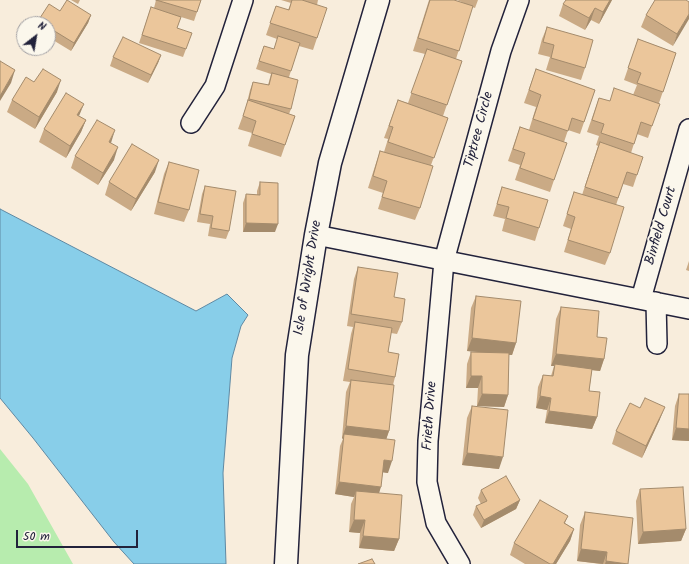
<!DOCTYPE html>
<style>
body{margin:0}
#map{position:relative;width:689px;height:564px;overflow:hidden;background:#f8eddc;font-family:Kalam,sans-serif}
canvas{display:block}
.north{position:absolute;left:16px;top:16px;width:40px;height:40px;box-sizing:border-box;background:#fbf7ec;border:1px solid #a4a2a5;border-radius:50%;rotate:31deg;font-size:11px;font-weight:700;line-height:16px;text-align:center;color:#22223b}
.north::after{content:'';display:block;margin:auto;width:14px;height:18px;background:#22223b;clip-path:polygon(50% 0,100% 100%,50% 72%,0 100%)}
.scale{position:absolute;left:16px;top:530px;width:122px;height:18px;box-sizing:border-box;border:2px solid #22223b;border-top:0;padding-left:5px;font-size:12px;line-height:14px;white-space:nowrap;color:#22223b;-webkit-text-stroke:3px #fbf7ec;paint-order:stroke}
</style>
<div id="map">
<canvas width="689" height="564"></canvas>
<div class="north">N</div>
<div class="scale">50 m</div>
</div>
<script>
const c = document.querySelector('canvas').getContext('2d');
c.lineJoin = 'round';
function paint(path, color) { c.fillStyle = color; c.fill(path, 'evenodd'); }
const poly = rows => new Path2D(rows.map(r => 'M' + r).join(''));
function strokePath(path, color, width, dash) { c.strokeStyle = color; c.lineWidth = width; c.lineCap = dash ? 'butt' : 'round'; c.setLineDash(dash || []); c.stroke(path); }
function label(font, color, halo, rows, align = 'center') {
  c.font = font + ' Kalam,sans-serif'; c.lineWidth = 4; c.setLineDash([]); c.textBaseline = 'middle'; c.strokeStyle = halo; c.fillStyle = color; for (const [text, x, y, turn = 0] of rows) {
    c.save(); c.translate(x, y); c.rotate((+turn || 0) * Math.PI / 180); c.textAlign = isNaN(turn) ? turn : align; if (halo) c.strokeText(text, 0, 0); c.fillText(text, 0, 0); c.restore();
  }
}
const green = poly([
 [0,449,28,484,73,564,0,564]
]);
const water = poly([
 [0,209,196,311,227,294,248,315,241,326,232,358,223,473,226,564,134,564,114,542,33,438,0,398,0,209]
]);
const street = poly([
 [191,123,215,86,243,0],
 [316,235,689,309],
 [641,299,689,129],
 [656,302,657,344],
 [460,564,436,523,427,482,428,441,444,261,501,51,519,0]
]);
const secondary = poly([
 [286,564,297,355,316,235,330,163,378,0]
]);
const wall = poly([
 [71,0,80,0,78,4],
 [156,0,201,0,194,21,181,17,177,28,186,49,183,57,139,43,151,7,154,8],
 [281,0,318,0,317,5,317,38,313,50,299,46,289,77,291,109,289,114,295,116,281,157,248,146,252,133,238,129,246,107,250,90,253,82,268,85,271,74,256,69,264,46,274,49,277,39,266,35,276,6,288,10,291,3],
 [429,0,454,0,464,3,457,0,478,0,475,8,472,7,456,59,462,61,443,116,448,118,431,165,420,208,415,220,378,209,383,193,368,188,376,163,380,151,384,152,388,139,384,138,398,100,408,103,425,54,413,51],
 [612,0,599,24,591,20,585,30,559,16,563,4],
 [689,2,673,46,641,27,646,15],
 [60,11,91,15,88,23,71,51,48,37,48,24,37,24,38,21],
 [547,27,585,68,581,80,546,70,550,57,538,54,542,39],
 [638,39,676,53,659,103,652,126,648,138,637,134,631,153,637,175,633,187,623,184,616,205,610,253,605,265,564,252,571,229,563,226,574,192,582,195,598,146,596,145,599,136,587,132,599,98,609,101,633,95,637,85,624,80],
 [161,55,158,63,148,83,110,66,113,57],
 [536,69,595,90,580,134,568,130,564,142,554,180,550,192,515,180,520,165,508,161,520,127,529,130,536,107,524,103],
 [34,82,57,92,35,129,7,112,12,100],
 [79,116,86,120,81,132,66,158,39,142,44,129],
 [111,143,114,160,98,185,71,168,75,156],
 [169,162,189,210,184,222,154,214,164,174],
 [155,172,131,211,105,195,109,182],
 [260,182,275,232,243,232,243,203,246,194,257,195,257,191],
 [205,186,229,231,226,239,208,236,210,224,197,222,202,194],
 [502,187,539,228,535,241,502,231,505,219,493,216],
 [689,261,689,271,686,270],
 [358,267,394,297,402,322,397,334,391,333,388,352,395,377,393,385,389,431,386,439,388,473,383,472,379,493,399,539,394,551,359,548,360,533,349,532,351,504,354,497,335,494,340,446,343,439,342,438,346,392,350,382,343,381,351,334,353,327,347,326,354,279],
 [476,296,516,343,512,355,509,355,508,395,504,407,477,406,478,388,466,388,467,364,471,352,481,352,467,351,471,308],
 [561,307,597,337,604,359,600,371,592,370,589,391,597,417,592,429,545,423,547,410,536,408,538,387,543,375,551,376,554,366,551,366,556,319],
 [679,394,689,394,689,441,672,440,675,406],
 [472,406,499,469,462,465,467,418],
 [660,419,642,458,612,444,616,431],
 [640,489,686,529,681,541,638,544,636,501],
 [481,490,520,500,516,509,481,528,473,515,476,506,481,504,478,498],
 [585,512,628,564,601,564,577,561,580,525],
 [568,516,565,523,574,529,570,541,556,564,525,564,510,555,514,543]
]);
const shadedWall = poly([
 [610,0,612,0,599,24,603,12],
 [595,8,591,20,585,30,589,18],
 [689,14,689,19,673,46,677,34],
 [91,15,88,23,71,51,74,43],
 [161,55,158,63,148,83,151,75],
 [15,70,11,83,0,101,0,96],
 [61,80,57,92,35,129,39,117],
 [84,104,79,116,77,115],
 [86,120,81,132,66,158,70,146],
 [115,130,111,143,104,154,109,142],
 [118,147,114,160,98,185,103,173],
 [159,160,155,172,131,211,136,199],
 [246,223,278,224,275,232,243,232],
 [472,338,516,343,512,355,467,351],
 [556,354,604,359,600,371,555,366,555,364,554,366,551,366],
 [471,376,482,376,478,388,466,388],
 [482,394,508,395,504,407,477,406],
 [540,396,551,398,547,410,536,408],
 [665,407,660,419,642,458,646,446],
 [549,411,597,417,592,429,545,423],
 [346,426,389,431,385,443,344,434,343,439,342,438],
 [676,428,689,429,689,441,672,440],
 [467,453,503,457,499,469,462,465],
 [384,460,392,461,388,473,380,472],
 [339,482,381,487,377,499,356,491,354,497,335,494],
 [520,500,516,509,481,528,484,520],
 [354,520,365,520,360,533,349,532],
 [574,529,570,541,556,564,553,564],
 [686,529,681,541,638,544,643,532],
 [363,536,399,539,394,551,359,548],
 [581,549,607,552,603,564,577,561],
 [606,561,628,564,605,564]
]);
const building = poly([
 [67,0,91,15,74,43,48,27,48,24,43,24,38,21,49,4,60,11,67,0],
 [156,0,201,0,197,12,156,0],
 [292,0,302,0,327,8,317,38,270,23,276,6,289,10,292,0],
 [430,0,454,0,473,6,459,51,418,38,430,0],
 [566,0,610,0,603,12,595,8,589,18,563,4,566,0],
 [655,0,686,0,689,2,689,14,677,34,646,15,655,0],
 [151,7,181,17,177,28,192,33,186,49,142,35,151,7],
 [547,27,593,40,585,68,551,58,554,45,543,42,547,27],
 [278,36,300,43,291,71,259,61,264,46,274,49,278,36],
 [123,37,161,55,151,75,113,57,123,37],
 [638,39,676,53,663,92,637,83,641,73,628,68,638,39],
 [427,49,462,61,447,105,411,93,427,49],
 [0,61,15,70,0,96,0,61],
 [43,69,61,80,39,117,12,100,26,77,34,82,43,69],
 [536,69,595,90,584,122,572,118,568,131,533,119,541,95,529,90,536,69],
 [272,73,298,80,291,109,249,99,253,82,269,85,272,73],
 [614,88,660,104,652,126,641,122,634,144,601,133,604,124,592,120,599,98,610,101,614,88],
 [66,93,84,104,77,115,86,120,70,146,44,129,66,93],
 [248,100,295,116,285,145,252,134,256,121,243,116,248,100],
 [398,100,448,118,434,158,388,142,393,127,389,126,398,100],
 [97,120,115,130,109,142,118,147,103,173,75,156,97,120],
 [520,127,567,143,554,180,520,168,525,153,513,149,520,127],
 [600,142,643,157,637,175,627,172,618,198,585,187,600,142],
 [132,144,159,160,136,199,109,182,132,144],
 [380,151,433,166,420,208,382,197,387,181,373,176,380,151],
 [169,162,199,170,189,210,158,202,169,162],
 [260,182,278,183,278,224,246,223,246,194,260,195,260,182],
 [205,186,236,191,229,231,211,228,213,216,200,214,205,186],
 [502,187,548,200,539,228,506,218,509,207,497,204,502,187],
 [574,192,624,207,610,253,568,240,575,217,567,214,574,192],
 [358,267,398,273,394,297,405,299,402,322,351,314,358,267],
 [476,296,521,301,516,343,472,338,476,296],
 [561,307,599,311,597,337,607,338,604,359,556,354,561,307],
 [355,322,392,328,388,352,399,354,395,377,348,369,355,322],
 [471,352,509,353,508,395,482,394,482,376,471,376,471,352],
 [555,364,592,369,589,391,600,392,597,417,549,411,551,398,540,396,543,375,553,376,555,364],
 [351,380,394,385,389,431,346,426,351,380],
 [679,394,689,394,689,429,676,428,679,394],
 [645,398,665,407,646,446,616,431,630,403,640,408,645,398],
 [472,406,508,410,503,457,467,453,472,406],
 [344,434,395,440,392,461,384,460,381,487,339,482,344,434],
 [506,476,520,500,484,520,476,506,487,501,481,490,506,476],
 [683,487,686,529,643,532,640,489,683,487],
 [356,491,402,495,399,539,363,536,365,520,354,520,356,491],
 [540,500,568,516,564,523,574,529,553,564,550,564,514,543,540,500],
 [585,512,633,518,628,564,606,561,607,552,581,549,585,512],
 [372,559,375,564,358,564,372,559]
]);
const streetNames = [
 ["Tiptree Circle",480,130,-75],
 ["Binfield Court",662,226,-74],
 ["Isle of Wright Drive",309,278,-81],
 ["Frieth Drive",431,416,-86]
];
paint(green, '#b7ecae');
paint(water, '#88cee9');
strokePath(water, '#5f89a3', 1);
strokePath(street, '#22223b', 22);
strokePath(secondary, '#22223b', 25);
strokePath(street, '#fbf7ec', 19);
strokePath(secondary, '#fbf7ec', 22);
paint(wall, '#caaa85');
paint(shadedWall, '#a48b6c');
paint(building, '#ebc69b');
strokePath(building, '#a48b6c', 1);
label('14px', '#22223b', '#fbf7ec', streetNames);
</script>
